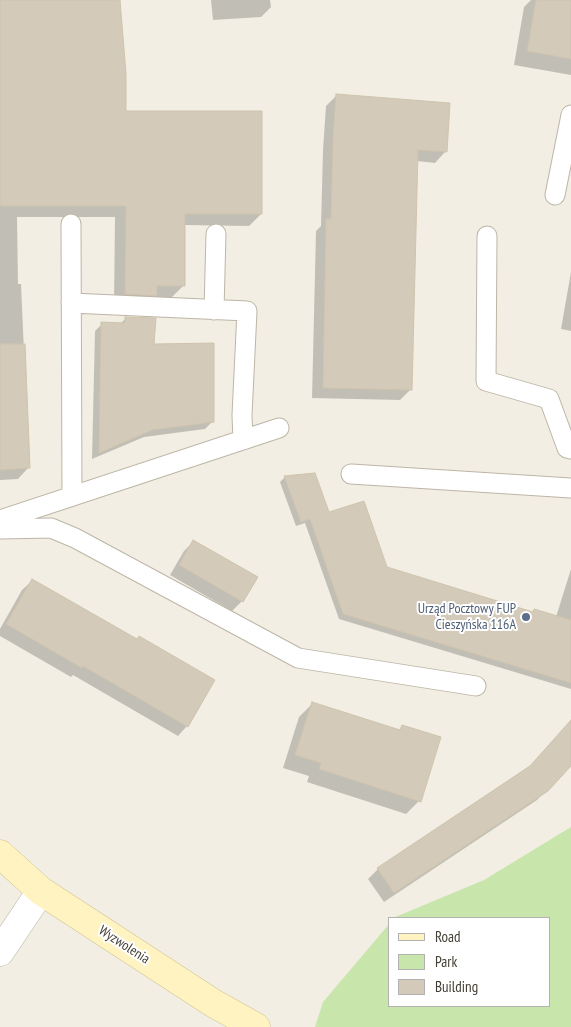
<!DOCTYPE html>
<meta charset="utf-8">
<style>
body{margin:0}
#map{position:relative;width:571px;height:1027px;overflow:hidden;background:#f2eee3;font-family:"PT Sans Narrow",sans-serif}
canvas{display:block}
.legend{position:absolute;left:388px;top:917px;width:162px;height:90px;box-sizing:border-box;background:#fff;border:1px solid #b4b2ae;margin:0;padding:6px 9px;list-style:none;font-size:15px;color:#433e34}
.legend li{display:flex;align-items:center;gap:10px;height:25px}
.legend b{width:25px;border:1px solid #b4b2ae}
</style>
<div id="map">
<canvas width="571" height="1027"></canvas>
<ul class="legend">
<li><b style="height:6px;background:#fef3c1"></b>Road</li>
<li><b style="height:14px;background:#c8e6ac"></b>Park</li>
<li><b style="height:14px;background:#d3cab9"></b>Building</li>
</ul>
</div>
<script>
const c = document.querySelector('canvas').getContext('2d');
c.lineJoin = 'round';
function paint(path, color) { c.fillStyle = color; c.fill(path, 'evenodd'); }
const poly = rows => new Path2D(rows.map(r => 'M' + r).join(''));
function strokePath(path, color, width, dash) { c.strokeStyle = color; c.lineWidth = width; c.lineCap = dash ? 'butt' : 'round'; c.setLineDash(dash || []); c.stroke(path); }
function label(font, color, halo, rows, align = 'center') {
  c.font = font + ' "PT Sans Narrow",sans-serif'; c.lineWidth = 4; c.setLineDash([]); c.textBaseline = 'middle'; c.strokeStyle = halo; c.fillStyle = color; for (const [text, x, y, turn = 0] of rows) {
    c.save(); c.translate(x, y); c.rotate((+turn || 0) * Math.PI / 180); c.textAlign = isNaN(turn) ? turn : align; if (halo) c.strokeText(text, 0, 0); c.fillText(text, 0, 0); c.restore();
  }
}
const green = poly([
 [571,827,571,1027,315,1027,323,1002,390,923,390,1006,550,1006,550,918,393,918,484,880]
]);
const shadow = poly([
 [0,0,119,0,125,113,261,214,249,226,184,225,184,285,172,297,154,297,144,307,114,305,115,217,17,217,18,284,21,284,29,467,18,479,0,480],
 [211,0,270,0,271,7,261,17,213,20],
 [531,0,571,0,571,75,514,65,524,7],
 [337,95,449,104,445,152,435,163,417,161,411,389,400,400,312,398,316,231,321,226,323,150,326,106],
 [571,272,571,331,561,329],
 [126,318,153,345,213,421,205,429,144,437,92,459,95,331,102,324,120,324],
 [285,477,386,568,532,613,535,610,556,617,571,569,571,689,339,619,305,523,296,526,280,482],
 [194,541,242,601,232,611,170,575,184,551],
 [32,581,187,726,178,736,73,675,71,677,0,636,0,629,22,590],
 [312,704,398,731,402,727,419,801,406,814,307,782,309,776,283,768,299,717],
 [571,738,571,764,537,800,384,902,368,879,378,869]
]);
const building = poly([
 [0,0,120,0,126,74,126,111,262,111,262,214,185,214,185,286,157,286,157,296,125,294,126,206,0,206,0,0],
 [536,0,571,0,571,59,527,51,536,0],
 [336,94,450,103,447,152,418,150,412,390,323,388,326,219,331,219,333,138,336,94],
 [125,317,156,318,154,344,214,343,214,422,152,430,99,453,101,322,125,323,125,317],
 [0,344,25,344,30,468,0,470,0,344],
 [315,473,329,512,364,501,387,567,533,612,534,609,571,620,571,683,343,614,310,519,301,522,284,476,315,473],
 [193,540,258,577,243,602,179,565,193,540],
 [32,579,137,639,139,636,215,680,188,727,83,666,82,668,6,624,32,579],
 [312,702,400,730,402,725,441,737,421,802,319,769,321,763,295,755,312,702],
 [571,720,571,766,548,791,394,893,377,868,530,766,571,720]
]);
const lane = poly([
 [555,195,571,115],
 [71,224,72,496],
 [487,236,486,381,549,399,567,448,571,449],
 [71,303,247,311,242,415,243,440],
 [214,310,216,234],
 [351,474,571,488],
 [0,520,279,428],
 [0,529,51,528,75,538,298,658,476,686]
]);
const street = poly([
 [0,952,41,891]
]);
const secondary = poly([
 [0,854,41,891,213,1003,256,1027]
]);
const markers = [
 [526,617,5,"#5c6f8a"]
];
const serviceNames = [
 ["Urząd Pocztowy FUP",516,609],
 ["Cieszyńska 116A",516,625]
];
const streetNames = [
 ["Wyzwolenia",124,945,33]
];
paint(green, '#c8e6ac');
paint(shadow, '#0003');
paint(building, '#d3cab9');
strokePath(building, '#cec3ac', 1);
strokePath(lane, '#bdb6a6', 21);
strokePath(street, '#bdb6a6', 29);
strokePath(secondary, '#d2c493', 29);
strokePath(lane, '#fff', 19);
strokePath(street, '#fff', 28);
strokePath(secondary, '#fef3c1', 28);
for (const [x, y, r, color] of markers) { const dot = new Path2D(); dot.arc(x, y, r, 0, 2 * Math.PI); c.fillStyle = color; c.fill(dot); strokePath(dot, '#fff', 2); }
label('14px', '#4e5e75', '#fff', serviceNames, 'right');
label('14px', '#433e34', '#fff', streetNames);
</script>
